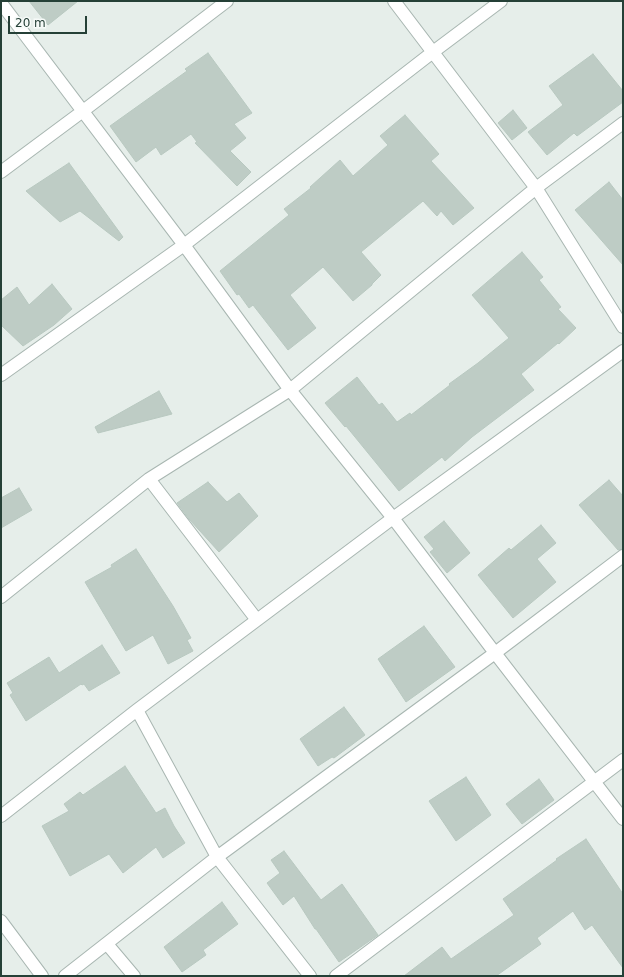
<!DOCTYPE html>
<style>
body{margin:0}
#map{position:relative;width:624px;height:977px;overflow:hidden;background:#e6eeea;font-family:"DejaVu Sans",sans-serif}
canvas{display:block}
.frame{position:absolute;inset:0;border:2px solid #254037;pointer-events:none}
.scale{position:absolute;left:8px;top:16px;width:79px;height:18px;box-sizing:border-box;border:2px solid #254037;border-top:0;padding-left:5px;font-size:12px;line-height:14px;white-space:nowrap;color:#254037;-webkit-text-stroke:3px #f6faf8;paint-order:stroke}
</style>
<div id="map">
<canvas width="624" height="977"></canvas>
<div class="frame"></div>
<div class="scale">20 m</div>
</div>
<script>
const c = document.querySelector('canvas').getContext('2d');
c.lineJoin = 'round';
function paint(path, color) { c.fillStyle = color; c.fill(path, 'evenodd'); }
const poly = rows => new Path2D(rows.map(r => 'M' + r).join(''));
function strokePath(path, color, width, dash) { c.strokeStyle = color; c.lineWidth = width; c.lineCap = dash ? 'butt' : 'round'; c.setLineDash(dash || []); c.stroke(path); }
const building = poly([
 [29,1,78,1,48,25,29,1],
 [208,53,252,113,234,124,246,138,230,151,251,172,237,186,195,143,197,142,191,134,161,155,156,147,136,162,110,126,187,71,185,69,208,53],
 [593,54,623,91,623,102,577,136,574,133,547,155,528,132,563,105,549,86,593,54],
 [513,110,527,128,512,140,498,123,513,110],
 [405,115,439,154,431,161,474,208,453,225,441,211,437,216,423,201,361,252,381,275,372,284,372,285,353,301,323,267,290,295,316,328,288,350,253,305,249,308,239,294,237,295,220,271,289,215,284,209,311,188,310,187,340,160,353,176,388,145,380,136,405,115],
 [69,163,123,237,119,241,80,211,60,222,26,191,69,163],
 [609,182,623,200,623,265,575,210,609,182],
 [522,252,543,277,539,280,561,307,558,309,576,328,559,344,558,343,521,374,534,390,472,437,445,461,442,457,399,491,346,426,345,427,325,403,357,377,379,405,382,403,397,422,410,413,411,415,450,385,449,384,478,363,509,338,472,295,522,252],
 [52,284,72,309,54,325,23,346,1,325,1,300,17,287,29,305,52,284],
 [159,391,172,414,98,433,95,427,159,391],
 [609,480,623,496,623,549,618,550,579,505,609,480],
 [208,482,227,502,239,493,258,516,219,552,189,519,177,503,208,482],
 [19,488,32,510,1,528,1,498,19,488],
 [444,521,470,553,447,573,430,552,434,549,424,537,444,521],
 [541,525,556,543,537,559,556,582,513,618,478,575,509,548,511,550,541,525],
 [136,549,173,606,191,638,187,640,193,651,168,664,153,635,126,651,85,582,112,567,111,565,136,549],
 [424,626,455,667,406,702,378,659,424,626],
 [102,645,120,673,89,691,84,684,82,685,81,684,26,721,10,695,13,693,7,683,49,657,59,673,102,645],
 [344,707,365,735,334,758,332,757,318,766,300,739,344,707],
 [125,766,156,813,165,808,174,826,185,843,163,858,156,847,123,873,109,854,70,876,42,826,69,811,64,804,80,792,83,795,125,766],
 [466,777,491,815,456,841,429,801,466,777],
 [539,779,554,800,522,824,506,804,539,779],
 [586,839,623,894,623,968,592,925,585,930,573,911,537,938,541,944,496,976,404,976,442,947,451,959,514,915,503,899,557,860,556,859,586,839],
 [284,851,321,900,342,884,378,935,339,962,316,929,315,929,294,896,283,905,267,883,280,873,271,860,284,851],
 [222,902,238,924,203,950,206,955,182,972,164,947,222,902]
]);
const minor = poly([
 [394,1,536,188,623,327],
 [1,3,184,245,290,390,393,518,495,653,623,819],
 [1,172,83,111,227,1],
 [1,375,184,245,433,52,501,1],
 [149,479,257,620],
 [1,597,149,479,290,390,536,188,623,123],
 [137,710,217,857,310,976],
 [1,816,137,710,393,518,623,351],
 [1,921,42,976],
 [107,944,134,976],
 [65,976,217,857,495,653,623,556],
 [336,976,623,760]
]);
paint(building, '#beccc5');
strokePath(building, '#b8c8c0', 1);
strokePath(minor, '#a8b6b1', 14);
strokePath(minor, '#fff', 12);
</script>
